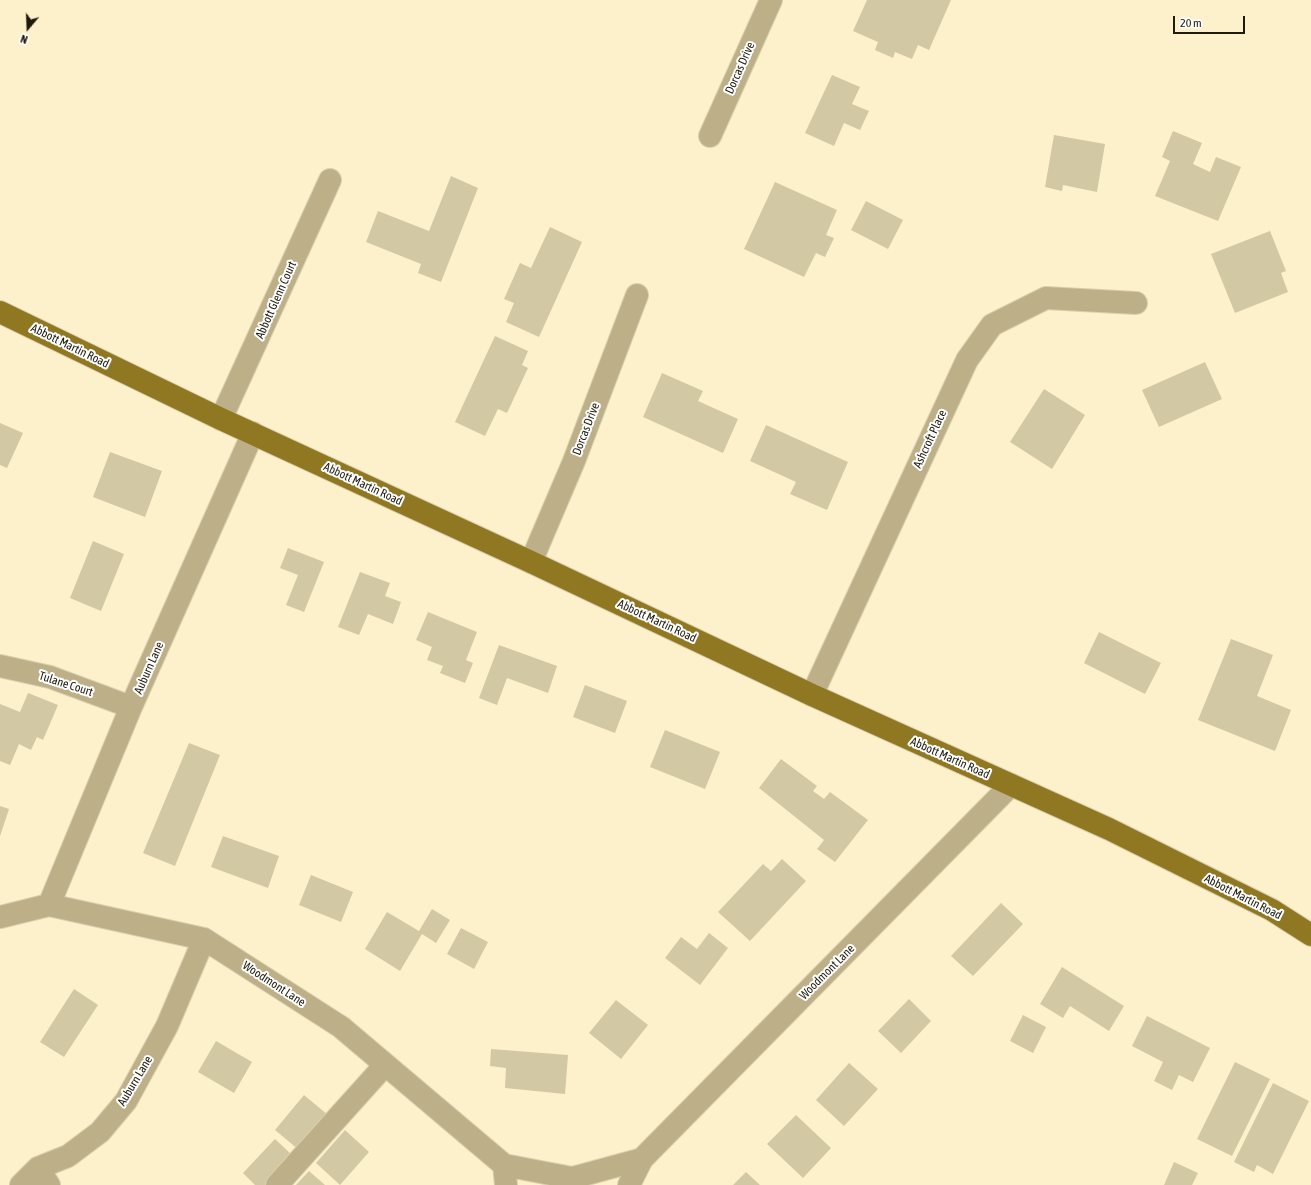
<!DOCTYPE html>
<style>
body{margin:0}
#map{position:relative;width:1311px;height:1185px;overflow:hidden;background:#fdf1cc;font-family:"Asap Condensed",sans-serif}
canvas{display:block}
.north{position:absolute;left:8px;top:8px;width:40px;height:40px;-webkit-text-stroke:3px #fff;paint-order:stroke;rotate:199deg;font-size:11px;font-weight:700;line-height:16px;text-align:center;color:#1e1a0c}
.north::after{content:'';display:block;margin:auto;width:14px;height:18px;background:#1e1a0c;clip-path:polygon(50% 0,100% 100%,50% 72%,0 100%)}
.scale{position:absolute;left:1173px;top:16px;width:72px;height:18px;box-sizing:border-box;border:2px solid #1e1a0c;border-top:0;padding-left:5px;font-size:12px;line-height:14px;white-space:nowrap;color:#1e1a0c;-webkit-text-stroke:3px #fff;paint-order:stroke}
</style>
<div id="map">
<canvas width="1311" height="1185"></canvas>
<div class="north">N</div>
<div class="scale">20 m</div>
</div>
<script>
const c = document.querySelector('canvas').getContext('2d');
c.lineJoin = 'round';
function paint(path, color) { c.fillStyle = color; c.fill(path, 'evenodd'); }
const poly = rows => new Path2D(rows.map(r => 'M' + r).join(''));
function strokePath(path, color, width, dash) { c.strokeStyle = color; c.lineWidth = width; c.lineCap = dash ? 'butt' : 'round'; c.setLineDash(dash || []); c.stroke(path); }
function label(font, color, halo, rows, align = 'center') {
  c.font = font + ' "Asap Condensed",sans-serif'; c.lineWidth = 4; c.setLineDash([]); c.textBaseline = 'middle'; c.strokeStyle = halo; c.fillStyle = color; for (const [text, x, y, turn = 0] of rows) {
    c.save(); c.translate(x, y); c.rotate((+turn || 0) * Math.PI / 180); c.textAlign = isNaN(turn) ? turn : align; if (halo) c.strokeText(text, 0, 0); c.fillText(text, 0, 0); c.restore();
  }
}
const building = poly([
 [867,0,951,0,929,50,918,45,912,59,895,52,893,58,875,50,878,42,853,31],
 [832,75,860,87,852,104,869,111,860,130,844,123,834,146,805,133],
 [1173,131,1202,143,1193,164,1210,172,1216,157,1241,167,1218,221,1155,196,1170,161,1162,157],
 [1054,135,1105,144,1097,192,1063,185,1062,191,1045,187],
 [451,176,478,188,441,282,418,273,421,264,366,242,378,211,429,231],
 [775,182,837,210,826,235,834,238,825,257,816,253,804,277,744,249],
 [866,201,903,220,888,249,851,230],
 [550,227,582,242,539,337,506,322,514,303,504,299,520,263,531,268],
 [1270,231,1286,271,1281,273,1288,292,1235,313,1211,254],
 [495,336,528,351,522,365,528,368,507,413,498,409,485,436,455,422],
 [1205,362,1222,399,1159,427,1142,390],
 [662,373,703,391,698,401,738,419,723,453,643,417],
 [1044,389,1085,415,1052,469,1010,442],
 [0,423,23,433,7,468,0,465],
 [766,425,848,462,827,510,790,494,796,482,750,461],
 [110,452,162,471,145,517,93,497],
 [93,541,124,554,101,611,70,598],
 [288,548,324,562,304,612,286,605,298,575,280,568],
 [360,572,390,583,385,596,401,602,393,624,368,614,359,635,338,627],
 [428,612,477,632,466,660,473,663,465,683,440,673,443,666,427,660,432,647,416,640],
 [1099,632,1161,663,1145,694,1084,663],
 [1231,639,1273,655,1257,696,1291,710,1275,751,1198,720],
 [499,645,557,666,548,693,507,678,497,705,479,698],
 [585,685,627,701,615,733,573,717],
 [28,693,58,705,43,740,37,737,31,750,19,744,10,765,0,761,0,704,20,712],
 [665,730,720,752,705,789,650,767],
 [189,743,220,755,175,866,143,853],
 [781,759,817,786,813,791,824,799,830,792,868,820,835,862,817,849,824,840,759,788],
 [0,806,9,809,0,836],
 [223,836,279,856,268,888,211,867],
 [782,859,806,881,750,941,718,912,763,864,771,871],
 [311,875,353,892,341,922,299,905],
 [1001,903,1023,924,973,976,951,956],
 [432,909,450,920,436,943,422,934,400,971,365,949,387,912,419,931],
 [461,928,488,942,474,969,447,954],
 [709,933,728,948,700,985,665,958,681,937,697,949],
 [1062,967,1124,1006,1109,1031,1070,1006,1063,1018,1040,1004],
 [74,989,98,1005,64,1057,40,1042],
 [909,999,931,1021,901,1053,878,1031],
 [616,1000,648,1025,621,1059,589,1033],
 [1023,1015,1046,1027,1033,1053,1010,1041],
 [1147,1016,1210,1048,1193,1082,1179,1075,1172,1090,1154,1081,1163,1062,1132,1046],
 [216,1041,252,1062,234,1093,198,1072],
 [491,1049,568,1055,565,1094,505,1088,506,1068,490,1066],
 [1235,1062,1270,1079,1232,1156,1197,1139],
 [849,1063,878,1089,844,1126,816,1100],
 [1273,1083,1309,1101,1273,1174,1257,1165,1254,1172,1234,1162],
 [304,1095,328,1115,299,1150,275,1130],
 [796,1115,831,1148,803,1178,767,1144],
 [345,1130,369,1152,340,1185,316,1163],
 [275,1139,293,1156,266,1185,255,1185,243,1173],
 [1174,1162,1198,1173,1192,1185,1164,1185],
 [309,1171,325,1185,296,1185],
 [746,1172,760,1185,733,1185]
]);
const minor = poly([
 [710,136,771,0],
 [221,419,330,180],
 [531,562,574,461,637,295],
 [0,666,50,677,131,707],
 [812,695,967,360,992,325,1046,298,1136,303],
 [49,905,131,707,253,433],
 [0,917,49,905,204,939,341,1027,504,1165,572,1178,642,1159,1011,785],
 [504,1165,506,1185],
 [38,1168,49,1185],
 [21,1185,38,1168,68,1156,100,1132,126,1101,167,1026,204,939],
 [277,1185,385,1065],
 [629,1185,642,1159]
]);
const major = poly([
 [0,312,221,419,531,562,812,695,1109,829,1272,910,1311,935]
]);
const streetNames = [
 ["Dorcas Drive",740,68,-66],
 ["Abbott Glenn Court",276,300,-66],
 ["Abbott Martin Road",70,346,26],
 ["Dorcas Drive",586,429,-69],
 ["Ashcroft Place",930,439,-65],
 ["Abbott Martin Road",363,484,25],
 ["Abbott Martin Road",657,621,25],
 ["Auburn Lane",149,668,-66],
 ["Tulane Court",66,684,18],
 ["Abbott Martin Road",950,758,24],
 ["Abbott Martin Road",1243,897,27],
 ["Woodmont Lane",827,972,-45],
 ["Woodmont Lane",274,984,33],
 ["Auburn Lane",135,1081,-59]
];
paint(building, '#d3c8a4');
strokePath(minor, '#d9cfad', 24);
strokePath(major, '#d9cfad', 24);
strokePath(minor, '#bdb088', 22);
strokePath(major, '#907823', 22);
label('12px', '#1e1a0c', '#fff', streetNames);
</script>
